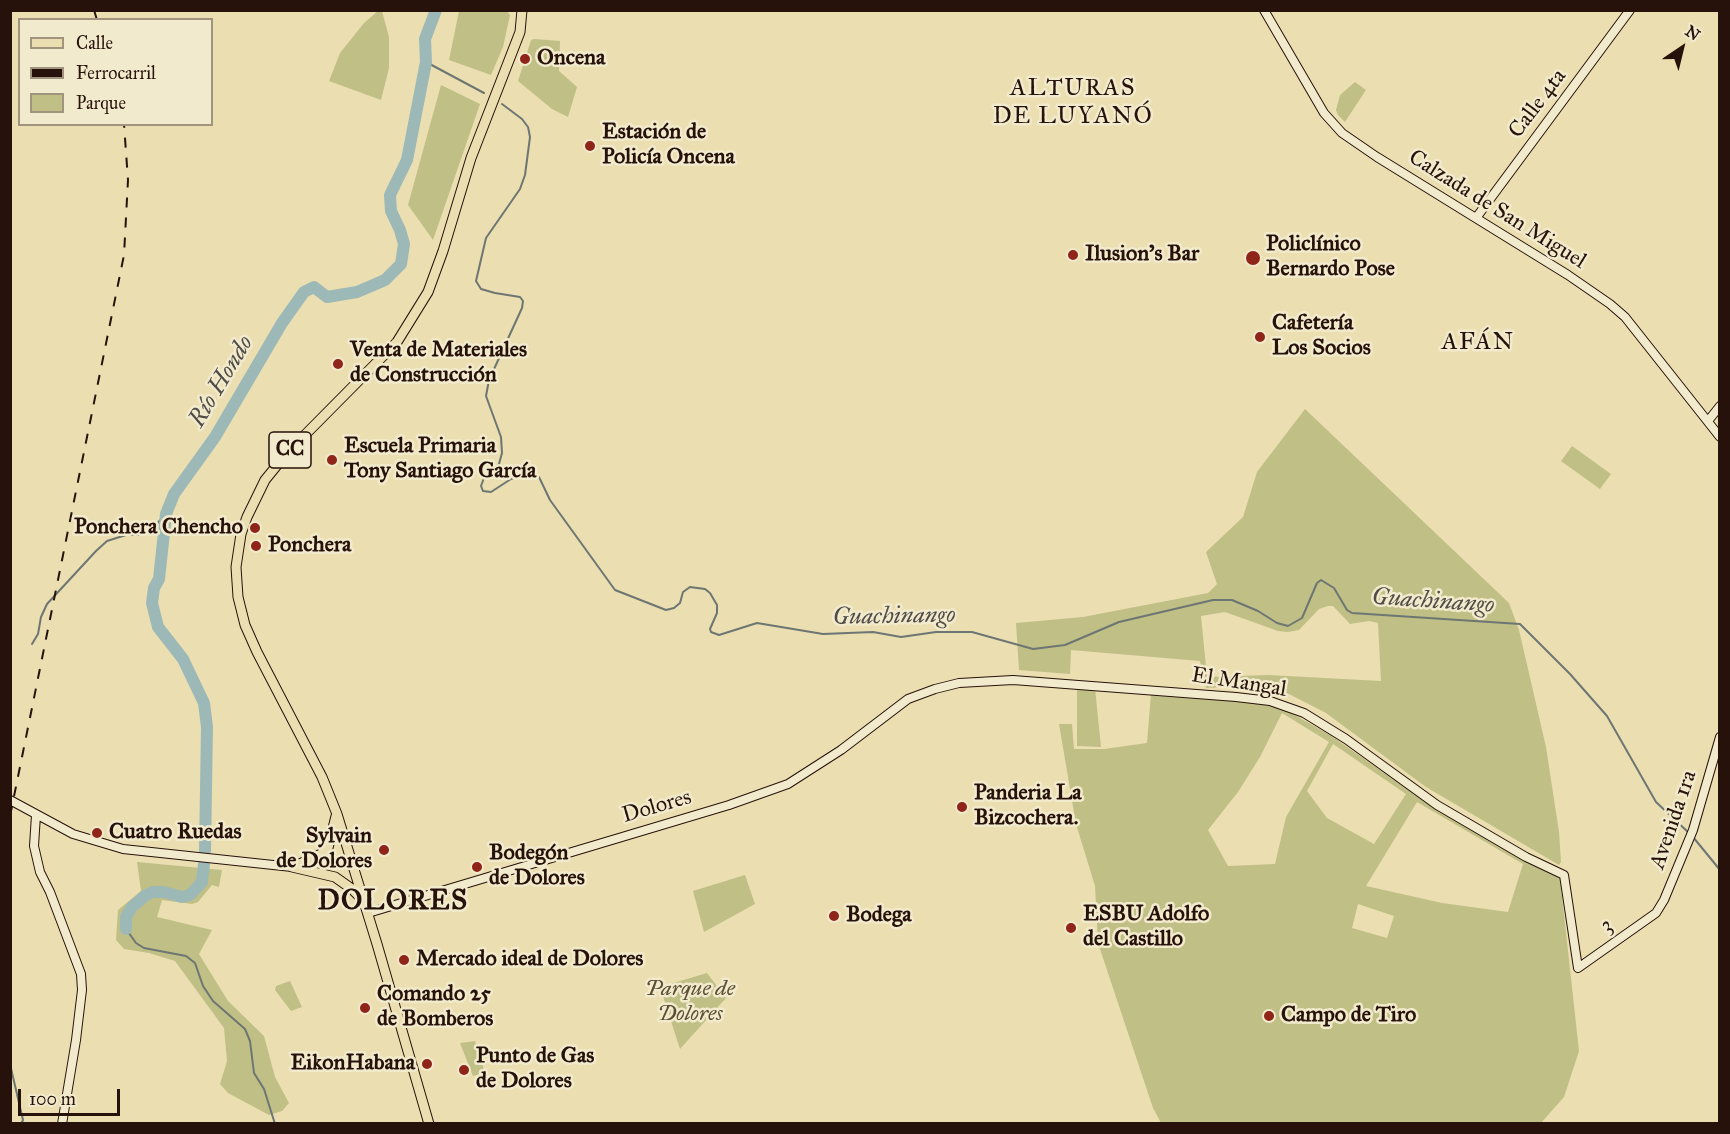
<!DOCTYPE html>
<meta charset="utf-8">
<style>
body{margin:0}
#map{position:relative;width:1730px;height:1134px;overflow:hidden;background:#ebdeb1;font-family:"IM FELL Great Primer",serif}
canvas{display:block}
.frame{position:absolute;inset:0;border:12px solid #26120a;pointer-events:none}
.legend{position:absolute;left:18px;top:18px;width:195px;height:108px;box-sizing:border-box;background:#f2eacc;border:2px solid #a0947e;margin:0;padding:8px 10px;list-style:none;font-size:18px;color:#26120a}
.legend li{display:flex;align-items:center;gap:12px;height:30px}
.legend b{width:30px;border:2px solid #a0947e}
.north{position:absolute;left:1652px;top:18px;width:60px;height:60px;-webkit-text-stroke:4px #f2eacc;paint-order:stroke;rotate:35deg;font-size:16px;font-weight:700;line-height:24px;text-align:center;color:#26120a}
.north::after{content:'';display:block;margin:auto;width:21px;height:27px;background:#26120a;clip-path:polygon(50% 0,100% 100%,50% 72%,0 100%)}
.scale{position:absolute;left:18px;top:1089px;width:102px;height:27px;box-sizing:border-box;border:3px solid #26120a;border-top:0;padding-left:8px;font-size:18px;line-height:21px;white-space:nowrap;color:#26120a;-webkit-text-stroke:4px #f2eacc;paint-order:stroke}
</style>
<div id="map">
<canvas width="1730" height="1134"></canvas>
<div class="frame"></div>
<ul class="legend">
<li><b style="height:8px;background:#ebdeb1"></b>Calle</li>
<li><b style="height:8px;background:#26120a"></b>Ferrocarril</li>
<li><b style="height:16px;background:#c0bf86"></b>Parque</li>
</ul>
<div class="north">N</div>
<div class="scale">100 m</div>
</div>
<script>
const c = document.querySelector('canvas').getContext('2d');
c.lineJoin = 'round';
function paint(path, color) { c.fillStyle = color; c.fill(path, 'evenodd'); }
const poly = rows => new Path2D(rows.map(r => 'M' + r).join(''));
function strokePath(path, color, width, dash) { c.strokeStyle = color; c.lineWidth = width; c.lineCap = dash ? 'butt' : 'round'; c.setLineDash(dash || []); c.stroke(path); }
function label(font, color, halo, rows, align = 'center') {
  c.font = font + ' "IM FELL Great Primer",serif'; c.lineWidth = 5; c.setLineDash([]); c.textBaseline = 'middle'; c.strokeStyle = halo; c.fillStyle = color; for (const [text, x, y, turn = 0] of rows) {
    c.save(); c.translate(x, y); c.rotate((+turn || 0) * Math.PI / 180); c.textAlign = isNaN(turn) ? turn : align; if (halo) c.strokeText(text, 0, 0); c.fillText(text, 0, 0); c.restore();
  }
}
const green = poly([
 [378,11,382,11,389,37,389,68,381,100,329,81,340,53,364,23],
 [459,11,507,11,510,15,503,47,491,75,449,60],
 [534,39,560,41,559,71,577,87,568,117,552,109,518,81,531,40],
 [1355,82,1366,90,1345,122,1338,115,1336,110,1340,95],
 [441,85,480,104,433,240,408,205],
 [1305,409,1509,603,1519,630,1546,747,1559,832,1561,862,1559,865,1426,787,1326,713,1289,694,1251,686,1206,688,1200,661,1071,650,1070,674,1019,670,1016,623,1083,617,1208,593,1217,584,1206,552,1243,517,1257,472],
 [1328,606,1333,606,1350,624,1369,621,1378,623,1381,681,1268,675,1207,677,1201,616,1225,612,1278,631,1288,632,1299,630,1319,609],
 [1572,446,1611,474,1600,489,1561,461],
 [1077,686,1095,688,1101,747,1077,746],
 [1151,694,1237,697,1284,709,1330,735,1437,810,1560,878,1579,1051,1564,1097,1541,1123,1161,1123,1153,1108,1098,943,1095,886,1076,824,1059,724,1072,724,1074,749,1104,749,1147,743],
 [1282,713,1329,742,1286,817,1275,864,1228,866,1208,830,1238,792,1260,757],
 [1333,744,1406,794,1374,844,1327,818,1307,791],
 [1417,802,1523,864,1508,912,1442,903,1366,886],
 [1358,904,1394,916,1387,938,1352,928],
 [137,862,222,870,219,887,212,885,198,902,192,904,162,900,157,917,212,930,199,954,228,1001,264,1036,275,1077,289,1103,282,1111,269,1115,228,1093,220,1084,227,1061,224,1028,175,961,149,953,124,949,116,940,118,910,141,891],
 [745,875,755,904,704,932,693,891],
 [707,973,726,998,680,1049,660,987],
 [290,981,302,1007,291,1011,275,990,276,986],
 [475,1041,485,1073,473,1076,460,1043]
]);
const stream = poly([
 [426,62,484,93],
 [502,104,522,119,528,127,530,137,525,175,520,189,486,238,476,281,481,289,495,293,520,297,523,301,522,308,489,380,486,396,501,437,502,453,499,464,492,473,484,478,481,486,483,491,491,492,511,479,528,472,534,473,539,477,550,500,615,590,666,610,674,608,680,603,683,592,690,587,705,589,710,593,717,605,717,613,710,629,711,632,719,635,757,623,823,634,873,632,901,637,936,632,972,632,1033,649,1065,645,1119,622,1213,600,1232,600,1258,611,1277,623,1288,626,1302,618,1317,583,1321,580,1334,588,1347,610,1352,613,1520,624,1570,674,1607,716,1656,802,1689,833],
 [32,644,38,634,41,617,47,604,96,551,107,541,126,535,138,535,151,530,166,514],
 [1693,837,1720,870],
 [126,929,136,943,144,948,186,956,195,963,203,986,213,1001,245,1029,250,1041,254,1073,264,1089,275,1124],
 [10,1064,23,1120,21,1124]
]);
const river = poly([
 [205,851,207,727,204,703,183,659,158,627,152,603,154,588,159,579,166,514,174,494,215,437,282,323,304,292,314,287,327,297,357,292,385,280,401,264,404,244,400,230,391,211,390,195,407,160,426,62,425,39,436,10],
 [126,929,126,917,132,907,146,895,153,892,164,892,182,897,190,895,202,882,204,864]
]);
const secondary = poly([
 [1264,10,1324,113,1342,133,1377,157,1568,275,1610,304,1625,317,1720,437],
 [1476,218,1630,10],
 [1708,421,1720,406],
 [10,800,73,834,123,849,292,867,351,859],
 [36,815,34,846,40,872,50,892,81,974,82,990,76,1040,62,1124],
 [368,913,729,805,788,784,841,750,908,699,935,689,959,683,1013,680,1236,697,1270,701,1304,713,1346,739,1437,805,1526,857,1564,875,1578,968,1656,913,1664,900,1693,830,1720,737]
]);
const primary = poly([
 [292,867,335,877,352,889,362,899],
 [293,867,321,854,328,848,336,816],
 [429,1124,377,944,337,814,322,777,257,652,245,625,238,597,236,567,241,534,247,517,265,480,287,453,397,342,428,292,443,251,471,158,520,32,522,10]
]);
const rail = poly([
 [94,10,97,20],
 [10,816,124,255,128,180,124,124]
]);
const markers = [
 [525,59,6,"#8f2418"],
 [590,146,6,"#8f2418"],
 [1073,255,6,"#8f2418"],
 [1253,258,8,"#8f2418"],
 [1260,337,6,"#8f2418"],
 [338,364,6,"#8f2418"],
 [332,460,6,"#8f2418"],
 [255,528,6,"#8f2418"],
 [256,546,6,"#8f2418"],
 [962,807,6,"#8f2418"],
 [97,833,6,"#8f2418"],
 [384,850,6,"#8f2418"],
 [477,867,6,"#8f2418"],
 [834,916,6,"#8f2418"],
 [1071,928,6,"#8f2418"],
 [404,960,6,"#8f2418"],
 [365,1008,6,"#8f2418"],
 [1269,1016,6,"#8f2418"],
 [427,1064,6,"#8f2418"],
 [464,1070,6,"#8f2418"]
];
const shields = [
 [290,450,42]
];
const shieldNames = [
 ["CC",290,450]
];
const poiNames = [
 ["Oncena",537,59],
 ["Estación de",602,133],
 ["Policía Oncena",602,158],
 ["Policlínico",1266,245],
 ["Bernardo Pose",1266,270],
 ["Ilusion's Bar",1085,255],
 ["Cafetería",1272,324],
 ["Los Socios",1272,349],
 ["Venta de Materiales",350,351],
 ["de Construcción",350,376],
 ["Escuela Primaria",344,447],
 ["Tony Santiago García",344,472],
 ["Ponchera Chencho",243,528,"right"],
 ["Ponchera",268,546],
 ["Panderia La",974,794],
 ["Bizcochera.",974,819],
 ["Cuatro Ruedas",109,833],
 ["Sylvain",372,837,"right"],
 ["de Dolores",372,862,"right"],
 ["Bodegón",489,854],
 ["de Dolores",489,879],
 ["ESBU Adolfo",1083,915],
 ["del Castillo",1083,940],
 ["Bodega",846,916],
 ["Mercado ideal de Dolores",416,960],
 ["Comando 25",377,995],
 ["de Bomberos",377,1020],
 ["Campo de Tiro",1281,1016],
 ["Punto de Gas",476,1057],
 ["de Dolores",476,1082],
 ["EikonHabana",415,1064,"right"]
];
const streetNames = [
 ["Calle 4ta",1538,104,-53],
 ["Calzada de San Miguel",1497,210,32],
 ["El Mangal",1239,683,9],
 ["Dolores",657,807,-16],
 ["Avenida 1ra",1674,820,-71],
 ["3",1607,926,-35]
];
const parkNames = [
 ["Parque de",690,990],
 ["Dolores",690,1015]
];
const neighbourhoodNames = [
 ["ALTURAS",1073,89],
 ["DE LUYANÓ",1073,117],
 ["AFÁN",1478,343]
];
const waterNames = [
 ["Río Hondo",222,382,-59],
 ["Guachinango",1433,602,4],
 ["Guachinango",894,617,-1]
];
const districtNames = [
 ["DOLORES",393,902]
];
paint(green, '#c0bf86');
strokePath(stream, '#6d7672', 2);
strokePath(river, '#9db9b7', 12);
strokePath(secondary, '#26120a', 10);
strokePath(primary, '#26120a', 11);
strokePath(secondary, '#f2eacc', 8);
strokePath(primary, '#ebdeb1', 9);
strokePath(rail, '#26120a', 2, [10, 10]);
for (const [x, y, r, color] of markers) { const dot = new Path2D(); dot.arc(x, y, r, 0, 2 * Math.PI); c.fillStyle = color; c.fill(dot); strokePath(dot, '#f2eacc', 2); }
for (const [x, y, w] of shields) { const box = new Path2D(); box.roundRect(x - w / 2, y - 18, w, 36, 4.5); c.fillStyle = '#f2eacc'; c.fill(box); strokePath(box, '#26120a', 1.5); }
label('bold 21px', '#26120a', null, shieldNames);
label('bold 22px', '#26120a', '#f2eacc', poiNames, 'left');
label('22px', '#26120a', '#f2eacc', streetNames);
label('italic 22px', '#5c4f35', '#f2eacc', parkNames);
c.letterSpacing = '1.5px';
label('24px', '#26120a', '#f2eacc', neighbourhoodNames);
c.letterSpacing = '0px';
label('italic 24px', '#504c47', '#f2eacc', waterNames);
c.letterSpacing = '1.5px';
label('bold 28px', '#26120a', '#f2eacc', districtNames);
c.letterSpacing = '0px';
</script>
